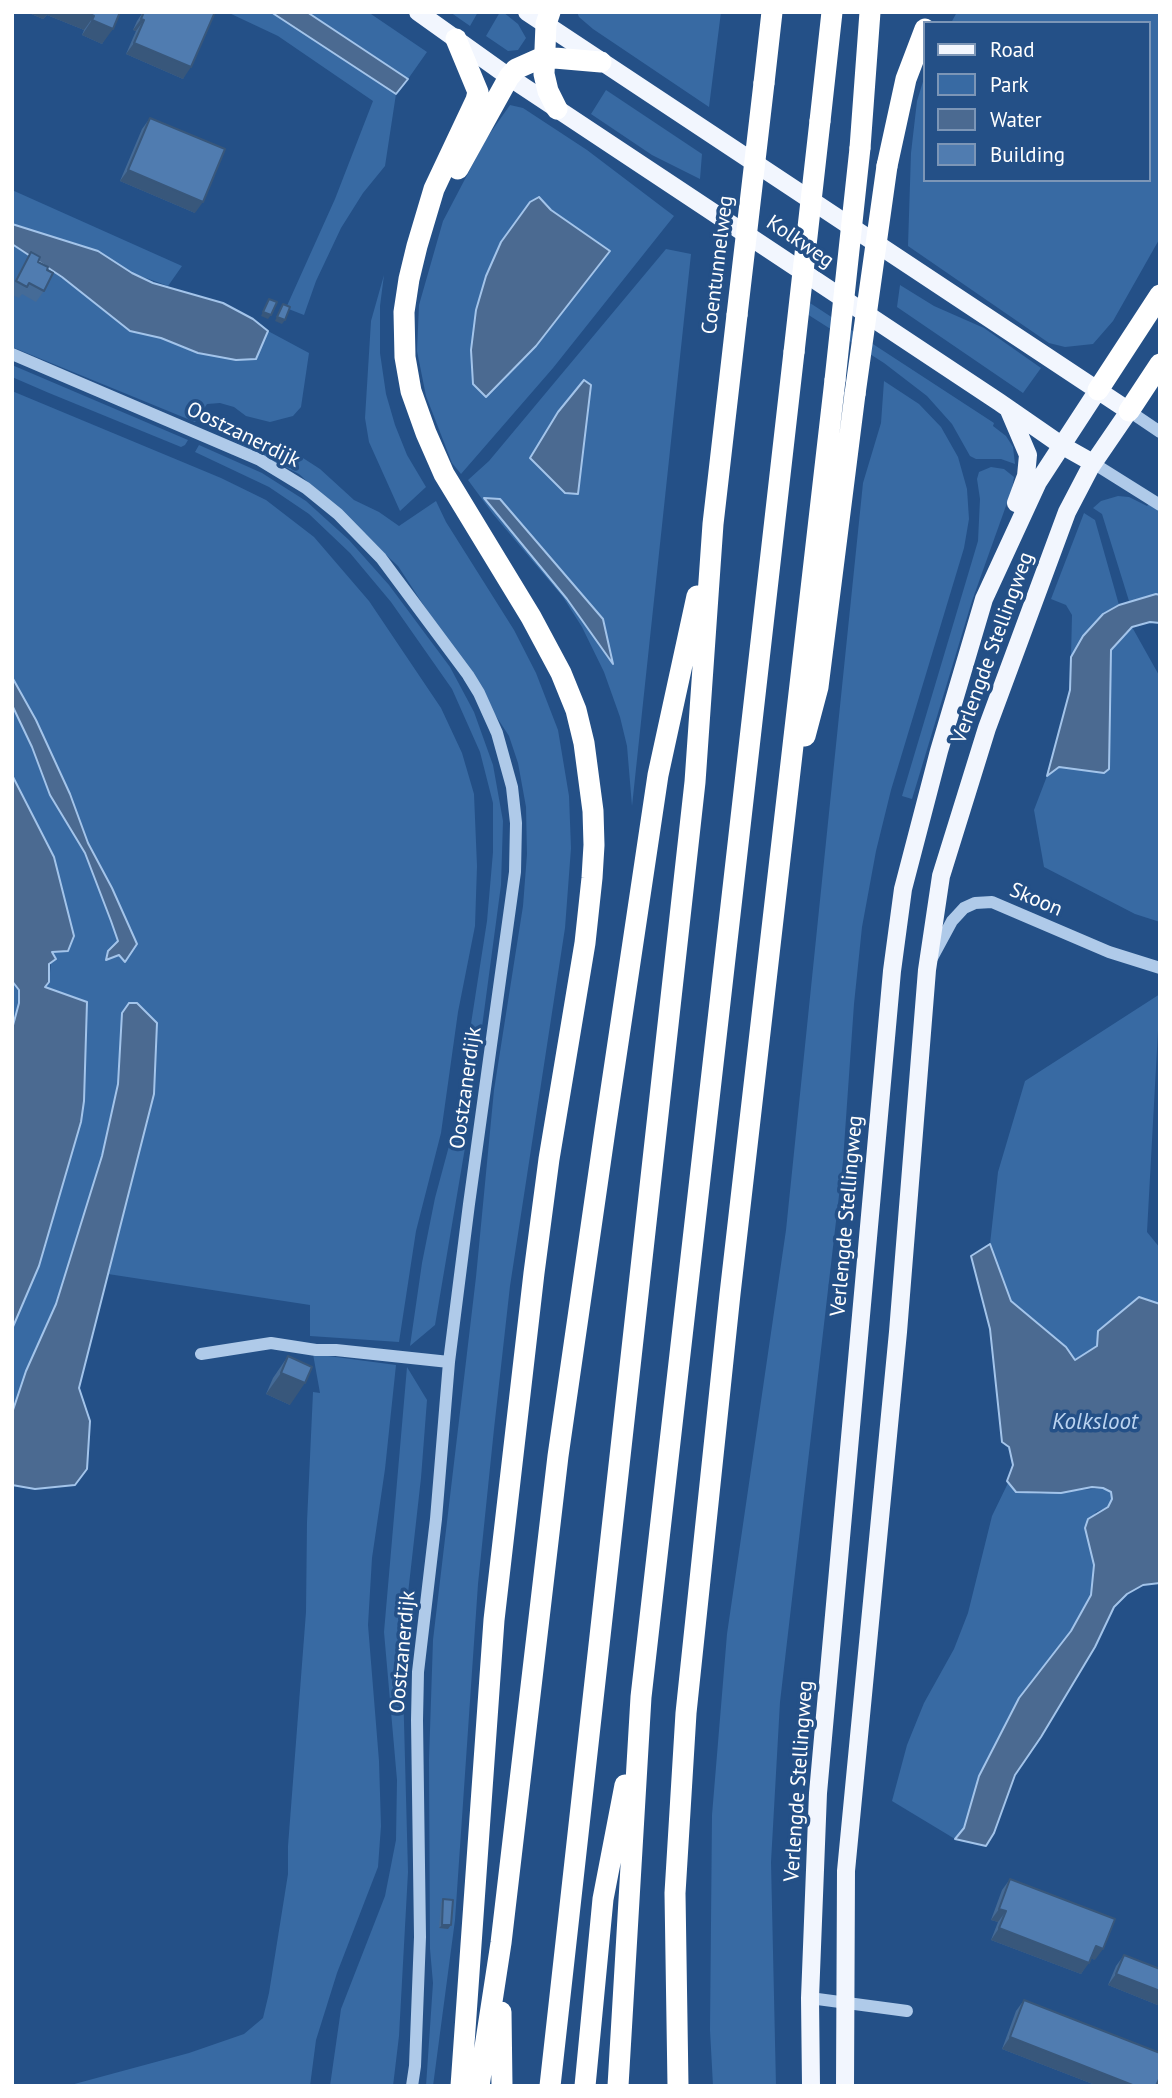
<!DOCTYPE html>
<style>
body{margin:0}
#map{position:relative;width:1172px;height:2098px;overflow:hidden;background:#245087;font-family:"PT Sans",sans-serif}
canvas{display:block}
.frame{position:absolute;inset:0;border:14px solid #fff;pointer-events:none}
.legend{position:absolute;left:923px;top:21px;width:228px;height:161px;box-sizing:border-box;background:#245087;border:2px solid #7c96b7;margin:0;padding:9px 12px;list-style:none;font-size:21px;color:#fff}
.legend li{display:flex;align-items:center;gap:14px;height:35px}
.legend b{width:35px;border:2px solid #7c96b7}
</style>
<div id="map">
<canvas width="1172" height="2098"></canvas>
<div class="frame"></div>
<ul class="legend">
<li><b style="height:9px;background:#f2f6fe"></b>Road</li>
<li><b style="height:19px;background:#386aa3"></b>Park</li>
<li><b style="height:19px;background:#4b6a91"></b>Water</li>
<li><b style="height:19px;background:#507cb0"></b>Building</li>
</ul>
</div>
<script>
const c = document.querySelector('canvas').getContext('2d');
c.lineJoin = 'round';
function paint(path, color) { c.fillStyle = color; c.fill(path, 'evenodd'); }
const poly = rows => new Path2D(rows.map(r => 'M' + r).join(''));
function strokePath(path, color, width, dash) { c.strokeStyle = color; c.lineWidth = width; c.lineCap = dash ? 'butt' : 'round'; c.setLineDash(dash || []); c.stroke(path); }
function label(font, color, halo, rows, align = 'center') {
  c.font = font + ' "PT Sans",sans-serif'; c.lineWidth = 7; c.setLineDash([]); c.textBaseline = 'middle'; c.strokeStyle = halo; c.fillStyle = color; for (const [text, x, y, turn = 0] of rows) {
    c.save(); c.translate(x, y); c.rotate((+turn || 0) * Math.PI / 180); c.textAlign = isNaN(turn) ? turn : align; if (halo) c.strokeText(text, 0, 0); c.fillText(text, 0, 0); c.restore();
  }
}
const green = poly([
 [227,12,271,12,396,94,385,166,363,193,341,228,316,281,304,315,286,308,335,199,373,101,278,36],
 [307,12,368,12,427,52,408,79],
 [450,12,478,12,470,26],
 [500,12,503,12,518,24,526,38,518,50,508,51,486,36],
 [577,12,721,12,709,107,593,29,579,17],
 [957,12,1160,12,1160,238,1113,321,1093,344,1065,347,1049,343,908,246,911,153,917,101,925,75,925,180,1149,180,1149,23,951,23],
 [606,90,702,154,700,179,652,155,591,114],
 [510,105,523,108,587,150,674,216,553,368,461,474,452,463,426,396,417,351,419,305,443,221,486,139],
 [539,198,551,210,609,251,536,346,502,382,476,310,486,276,501,242,530,202],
 [12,190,182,266,168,286,132,273,98,251,20,228,12,224],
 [12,244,62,277,130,331,161,338,198,353,256,359,268,331,309,353,301,407,293,416,270,422,246,416,234,407,220,403,207,404,195,422,12,347],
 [666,249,691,254,632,806,627,746,620,717,604,672,582,627,563,597,493,514,468,480,489,461],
 [540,444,565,493,530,458],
 [384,275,380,306,380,353,386,394,395,425,407,455,426,487,400,511,369,442,365,418,371,321],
 [900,285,934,306,984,328,1041,368,1023,393,897,307],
 [810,303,994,423,993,426,1006,436,1013,447,1015,464,1001,459,976,459,970,456,952,424,927,396,884,363,807,314],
 [12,365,188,440,185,445,181,447,49,393,12,377],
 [884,381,919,404,941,427,958,457,967,489,969,519,964,548,891,790,876,851,862,927,854,1004,843,1161,780,1702,771,1862,776,2086,713,2086,710,2030,712,1815,727,1634,786,1230,863,483,881,423],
 [12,391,221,478,266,500,314,537,369,601,441,708,462,753,474,794,477,866,475,926,458,1012,441,1133,416,1231,399,1342,310,1336,310,1305,108,1274,154,1094,157,1023,138,1003,122,1013,118,1084,102,1156,56,1304,26,1371,12,1413,12,1329,39,1266,81,1122,84,1101,87,1002,44,987,49,982,60,882,54,857,12,775,12,705,32,747,50,795,85,853,111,921,118,941,108,951,107,959,119,955,125,961,137,944,112,888,88,843,70,794,36,720,12,677],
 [226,425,286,447,320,469,354,500,379,512,399,526,436,501,446,522,514,630,536,673,558,730,569,796,571,848,565,928,510,1286,494,1429,478,1584,455,1920,433,2086,426,2086,433,1983,430,1949,429,1760,433,1640,476,1277,494,1090,523,906,527,854,526,807,518,763,509,736,398,566,299,474,216,432],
 [199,445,262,473,306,501,349,540,389,585,450,667,474,712,493,765,503,821,501,885,469,1124,435,1325,410,1346,422,1263,435,1198,456,1120,487,921,493,852,493,803,480,752,452,689,391,602,350,553,309,514,269,487,195,452],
 [991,467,1004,469,1014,477,1012,489,972,601,912,799,902,796,978,541,980,499,977,479,979,472],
 [1118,496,1129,497,1147,506,1149,504,1160,511,1160,595,1129,601,1102,514,1093,508,1101,501],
 [1084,513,1095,520,1119,605,1103,614,1083,636,1071,657,1072,615,1066,605,1051,599],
 [1132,627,1160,677,1160,922,1135,914,1044,867,1034,810,1047,776,1059,767,1104,773,1109,769,1110,650],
 [12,981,19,990,19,1003,12,1029],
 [1160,994,1147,1232,1160,1248,1160,1304,1139,1297,1097,1346,1075,1360,1065,1347,1011,1301,990,1244,998,1172,1025,1081],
 [313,1354,396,1365,385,1469,372,1558,368,1625,379,1761,381,1826,378,1867,337,1973,316,2040,310,2086,67,2086,189,2053,244,2034,263,2018,269,1993,288,1874,288,1846,306,1612,307,1522,313,1392,320,1393],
 [407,1367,427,1400,421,1478,402,1647,408,1872,399,2036,393,2086,330,2086,341,2009,385,1896,396,1840,397,1780,384,1632],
 [1008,1483,1017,1492,1040,1494,1103,1488,1111,1492,1113,1499,1108,1507,1096,1512,1085,1528,1094,1565,1091,1595,1071,1631,1019,1698,979,1776,964,1828,955,1839,892,1801,907,1745,924,1703,954,1649,968,1613,992,1516]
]);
const water = poly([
 [271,12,307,12,408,79,396,94,271,12],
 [539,197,551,210,610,251,536,346,486,397,473,384,471,350,476,310,486,276,501,242,530,202,539,197],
 [12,224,98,251,132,273,153,283,223,303,253,319,268,331,256,359,236,360,198,353,161,338,130,331,62,277,12,244,12,224],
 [584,380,591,385,578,494,565,493,530,458,558,412,584,380],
 [484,498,500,499,603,619,613,664,567,599,484,498],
 [1156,594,1160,595,1160,623,1150,622,1132,627,1111,650,1109,769,1104,773,1059,767,1047,776,1070,690,1071,657,1083,636,1103,614,1119,605,1156,594],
 [12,677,36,720,70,794,88,843,112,888,137,944,125,962,119,955,106,960,108,951,118,941,111,921,85,853,50,795,32,747,12,705,12,677],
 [12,775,54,857,74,936,68,951,52,952,56,959,49,964,49,982,45,987,87,1002,84,1101,81,1122,39,1266,12,1329,12,1029,19,1003,19,990,12,981,12,775],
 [129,1003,137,1003,157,1023,154,1094,79,1388,90,1421,87,1469,75,1485,35,1489,12,1485,12,1413,26,1371,56,1304,102,1156,118,1084,122,1013,129,1003],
 [990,1244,1011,1301,1066,1347,1075,1360,1097,1346,1098,1331,1139,1297,1160,1304,1160,1583,1143,1585,1127,1594,1114,1607,1095,1647,1041,1737,1015,1775,994,1833,986,1846,955,1839,964,1828,979,1776,1019,1698,1071,1631,1091,1595,1094,1565,1085,1528,1088,1519,1108,1507,1112,1499,1111,1492,1103,1488,1092,1487,1061,1493,1016,1492,1007,1481,1013,1465,1009,1447,1002,1442,990,1329,971,1256,990,1244]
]);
const minor = poly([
 [12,354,260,460,306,488,338,514,381,558,468,675,479,693,497,733,512,787,516,823,515,872,469,1204,449,1362,436,1519,418,1672,417,1720,420,1937,415,2066,412,2086],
 [1129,411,1160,432],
 [1093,463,1160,505],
 [932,958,952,921,964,908,975,903,992,902,1109,952,1160,968],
 [201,1354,271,1343,316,1350,336,1350,449,1362],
 [810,1998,907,2011]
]);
const major = poly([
 [418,12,509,77,999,402,1061,445,1093,463],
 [527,12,1129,411,1090,468,1067,512,987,728,941,876,927,970,898,1332,846,1871,845,2086],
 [1008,408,1028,455,1026,476,1016,503],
 [811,2086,810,1998,818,1793,892,971,903,889,939,751,984,599,1038,482,1098,390]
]);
const highway = poly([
 [550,12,546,24,544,74,548,91,557,109],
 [456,39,478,92,476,100,434,189,417,246,409,279,404,312,405,357,411,391,426,433,444,474,531,617,561,673,576,710,584,743,593,811,594,845,592,878,585,943,549,1159,534,1273,494,1620,461,2086],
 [764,83,772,12],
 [820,121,832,12],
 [860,148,870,12],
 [887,166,906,79,925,29],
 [458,169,509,77,516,69,543,57,601,62],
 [1098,390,1160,295],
 [1129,411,1160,364],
 [805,736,818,687,855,394],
 [501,2012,502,2086],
 [479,2086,501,1943,558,1456,605,1130,658,775,697,596],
 [550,2086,695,782,713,524,737,315],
 [585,2086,603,1899,625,1785],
 [618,2086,641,1697,794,352],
 [678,2086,675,1893,686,1713,730,1294,835,380]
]);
const highwayBridge = poly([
 [737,315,764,83],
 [794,352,820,121],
 [835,380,860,148],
 [855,394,887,166]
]);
const wall = poly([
 [30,12,120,12,102,44,82,35,84,30,47,15,43,19,29,13],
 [143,12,215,12,183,79,126,54,136,31,133,30,137,21],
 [150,118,195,213,120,181,142,129],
 [31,252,38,262,47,270,44,291,36,302,22,294,19,298,12,295,12,285,24,264],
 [288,1356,290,1405,266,1394,273,1378],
 [1010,1879,1095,1960,1091,1958,1081,1974,991,1940,998,1922,991,1920,1002,1890],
 [443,1899,448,1929,439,1928,441,1903],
 [1124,1955,1160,1969,1160,2006,1108,1985,1116,1966],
 [1024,2000,1156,2086,1098,2086,1002,2049,1016,2011]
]);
const shadedWall = poly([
 [30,12,86,12,94,16,84,30,47,15,43,19,29,13],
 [141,19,144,20,136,31,133,30],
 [92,20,113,29,102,44,82,35],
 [134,43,191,67,183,79,126,54],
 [128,170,203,202,195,213,120,181],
 [263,312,271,315,268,319,261,316],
 [277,317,285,320,282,324,275,321],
 [281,1373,305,1383,290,1405,266,1394],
 [999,1909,1006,1911,998,1922,991,1920],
 [442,1925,451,1925,448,1929,439,1928],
 [999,1928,1089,1963,1081,1974,991,1940],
 [1096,1946,1103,1949,1095,1960,1088,1957],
 [1116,1974,1160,1991,1160,2006,1108,1985],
 [1010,2037,1135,2086,1098,2086,1002,2049]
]);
const building = poly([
 [86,12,120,12,113,29,92,20,94,16,86,12],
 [144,12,215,12,191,67,134,43,144,20,141,19,144,12],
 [150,118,225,149,203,202,128,170,150,118],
 [31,252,40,257,38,262,48,267,47,270,53,273,44,291,29,283,27,287,16,281,31,252],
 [269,299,277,302,271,315,263,312,269,299],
 [283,304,290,307,285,320,277,317,283,304],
 [288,1356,312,1367,305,1383,281,1373,288,1356],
 [1010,1879,1115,1919,1103,1949,1096,1946,1089,1963,999,1928,1006,1911,999,1909,1010,1879],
 [443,1899,453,1900,451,1925,442,1925,443,1899],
 [1124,1955,1160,1969,1160,1991,1116,1974,1124,1955],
 [1024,2000,1160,2053,1160,2077,1156,2086,1135,2086,1010,2037,1024,2000]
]);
const streetNames = [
 ["Kolkweg",800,242,34],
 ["Coentunnelweg",718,265,-83],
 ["Oostzanerdijk",243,435,26],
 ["Verlengde Stellingweg",993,648,-70],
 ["Skoon",1036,900,23],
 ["Oostzanerdijk",466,1088,-82],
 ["Verlengde Stellingweg",847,1216,-85],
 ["Oostzanerdijk",403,1652,-85],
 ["Verlengde Stellingweg",799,1781,-86]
];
const waterNames = [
 ["Kolksloot",1095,1422]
];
paint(green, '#386aa3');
paint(water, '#4b6a91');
strokePath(water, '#a3c4ea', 2);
strokePath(minor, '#afcae9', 12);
strokePath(major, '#f2f6fe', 18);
strokePath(highway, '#fff', 21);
strokePath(highwayBridge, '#fff', 21);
paint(wall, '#456b97');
paint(shadedWall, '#38577b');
paint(building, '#507cb0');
strokePath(building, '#38577b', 2);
label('21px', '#fff', '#245087', streetNames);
label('italic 23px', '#bad3f0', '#245087', waterNames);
</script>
